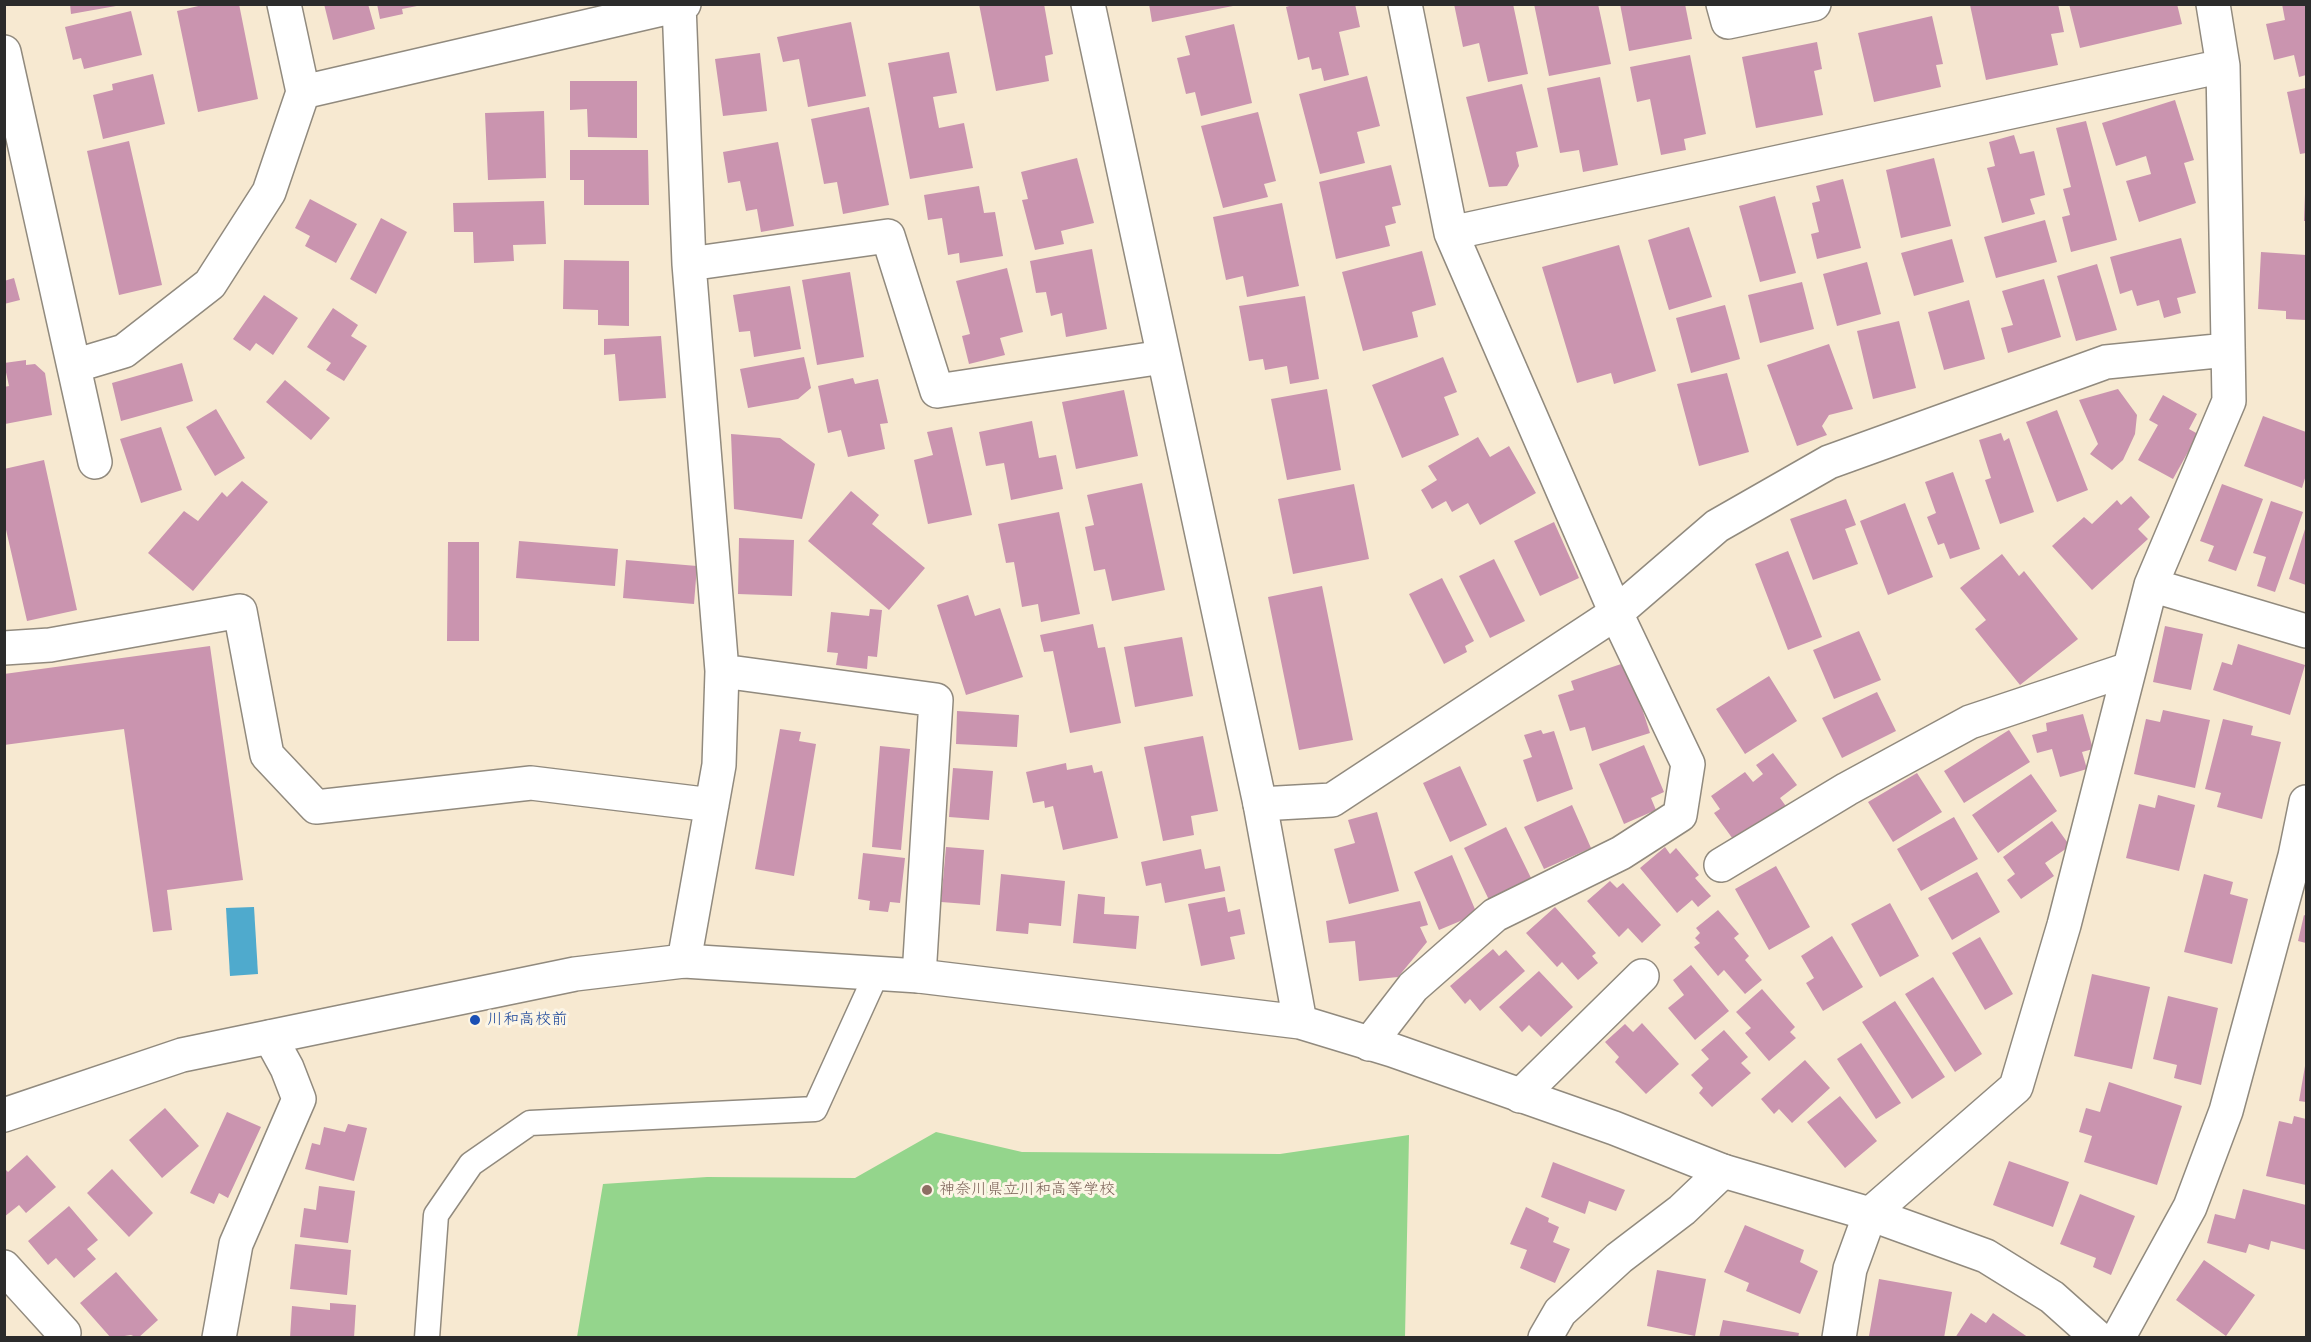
<!DOCTYPE html>
<meta charset="utf-8">
<style>
body{margin:0}
#map{position:relative;width:2311px;height:1342px;overflow:hidden;background:#f7e9d1;font-family:"Patrick Hand",sans-serif}
canvas{display:block}
.frame{position:absolute;inset:0;border:6px solid #2b2b2b;pointer-events:none}
</style>
<div id="map">
<canvas width="2311" height="1342"></canvas>
<div class="frame"></div>
</div>
<script>
const c = document.querySelector('canvas').getContext('2d');
c.lineJoin = 'round';
function paint(path, color) { c.fillStyle = color; c.fill(path, 'evenodd'); }
const poly = rows => new Path2D(rows.map(r => 'M' + r).join(''));
function strokePath(path, color, width, dash) { c.strokeStyle = color; c.lineWidth = width; c.lineCap = dash ? 'butt' : 'round'; c.setLineDash(dash || []); c.stroke(path); }
function label(font, color, halo, rows, align = 'center') {
  c.font = font + ' "Patrick Hand","Klee One",sans-serif'; c.lineWidth = 6; c.setLineDash([]); c.textBaseline = 'middle'; c.strokeStyle = halo; c.fillStyle = color; for (const [text, x, y, turn = 0] of rows) {
    c.save(); c.translate(x, y); c.rotate((+turn || 0) * Math.PI / 180); c.textAlign = isNaN(turn) ? turn : align; if (halo) c.strokeText(text, 0, 0); c.fillText(text, 0, 0); c.restore();
  }
}
const green = poly([
 [936,1132,1022,1152,1280,1154,1409,1135,1405,1337,577,1337,603,1184,707,1177,855,1178]
]);
const water = poly([
 [254,907,258,974,230,976,226,908]
]);
const building = poly([
 [70,4,116,4,116,6,71,14],
 [207,4,239,4,258,99,198,112,177,11],
 [324,4,368,4,375,29,333,40],
 [377,4,417,4,417,6,402,9,403,14,380,19],
 [979,4,1044,4,1053,54,1045,56,1049,81,996,91],
 [1149,4,1233,4,1233,6,1152,22],
 [1296,4,1355,4,1360,27,1339,32,1349,75,1324,81,1321,68,1312,70,1309,57,1298,60,1286,7],
 [1454,4,1513,4,1528,74,1488,82,1479,43,1463,47],
 [1534,4,1598,4,1611,64,1549,76],
 [1620,4,1685,4,1692,39,1629,51],
 [2058,4,2064,32,2051,34,2058,65,1986,80,1970,5],
 [2069,4,2177,4,2182,24,2080,48],
 [2282,4,2306,4,2306,75,2299,77,2294,55,2274,60,2266,24,2285,20],
 [131,11,142,55,84,69,81,58,73,60,65,27],
 [1932,16,1943,64,1936,65,1941,87,1874,102,1858,33],
 [851,22,866,96,808,107,799,59,783,62,777,37],
 [1234,24,1252,103,1201,116,1195,92,1186,94,1177,58,1190,55,1185,36],
 [1817,42,1822,69,1814,71,1823,115,1756,128,1742,57],
 [949,52,957,93,933,97,939,128,964,123,973,168,910,179,888,63],
 [760,53,767,111,723,116,715,59],
 [1690,55,1706,134,1684,139,1686,150,1661,155,1650,99,1637,102,1630,67],
 [153,74,165,124,103,139,93,95,113,90,112,84],
 [1367,76,1380,126,1357,132,1365,163,1320,174,1299,94],
 [1600,77,1618,165,1583,172,1579,150,1560,153,1547,88],
 [570,81,637,81,637,138,588,137,587,109,570,110],
 [1522,84,1538,147,1516,152,1519,166,1507,186,1489,187,1466,97],
 [2306,88,2306,153,2300,154,2287,92],
 [2175,100,2194,160,2184,163,2196,203,2139,222,2126,181,2151,174,2146,156,2116,166,2102,123],
 [869,107,889,205,843,214,837,182,824,184,811,119],
 [544,111,546,178,488,180,485,113],
 [1258,112,1276,181,1264,184,1268,197,1223,208,1201,126],
 [2086,121,2117,240,2071,252,2062,217,2070,215,2063,189,2071,187,2056,128],
 [2014,135,2020,154,2034,151,2045,195,2030,199,2035,214,2002,223,1987,168,1995,166,1989,142],
 [129,141,162,285,119,295,87,151],
 [778,142,794,226,761,232,757,209,746,211,740,181,728,183,723,152],
 [570,150,648,150,649,205,584,205,584,180,570,180],
 [1077,158,1094,223,1061,231,1064,244,1035,250,1022,200,1028,199,1021,172],
 [1934,158,1951,226,1901,238,1886,170],
 [1391,165,1401,205,1392,207,1396,223,1385,226,1390,246,1336,259,1319,182],
 [1843,179,1861,248,1817,259,1811,234,1819,232,1812,203,1820,201,1816,186],
 [979,186,984,213,995,212,1003,256,960,263,959,253,948,255,942,218,928,220,924,195],
 [2305,194,2306,221,2304,221],
 [1775,196,1796,273,1760,282,1739,206],
 [310,199,357,224,336,263,305,246,310,236,295,228],
 [544,201,546,244,513,245,514,261,474,263,473,232,454,232,453,203],
 [1282,203,1299,286,1247,297,1243,276,1226,280,1213,217],
 [381,218,407,232,376,294,350,279],
 [2045,220,2057,262,1996,278,1984,237],
 [1689,227,1712,297,1669,310,1648,240],
 [2181,238,2196,293,2177,298,2181,313,2164,318,2159,300,2137,306,2132,290,2120,294,2110,257],
 [1952,239,1964,282,1914,296,1901,253],
 [1619,245,1656,371,1614,384,1611,373,1577,383,1542,267],
 [1092,249,1107,329,1066,337,1062,313,1051,316,1046,292,1036,293,1030,261],
 [1422,251,1436,305,1412,312,1418,337,1363,351,1342,272],
 [2261,252,2306,255,2306,320,2286,319,2286,311,2258,309],
 [564,260,629,261,629,326,598,325,598,310,563,309],
 [1867,262,1881,314,1837,326,1823,274],
 [2097,264,2117,330,2076,341,2057,276],
 [1007,268,1023,332,1000,338,1005,355,969,364,962,336,970,334,956,281],
 [850,272,864,357,817,365,802,280],
 [14,278,20,300,4,304,4,281],
 [2044,279,2061,337,2008,353,2001,328,2013,325,2002,291],
 [1802,282,1814,329,1760,343,1748,295],
 [790,286,801,349,754,357,750,331,739,332,733,295],
 [264,295,298,318,273,355,256,343,250,351,233,339],
 [1305,296,1319,379,1290,384,1287,366,1265,370,1263,359,1249,361,1239,306],
 [1969,300,1985,359,1944,370,1928,312],
 [1725,305,1740,359,1691,373,1676,318],
 [333,308,358,325,351,336,367,346,344,381,326,370,331,363,307,347],
 [1899,321,1916,388,1873,399,1857,331],
 [661,336,666,398,619,401,615,354,604,355,604,339],
 [1829,344,1853,409,1829,415,1822,426,1827,435,1797,446,1767,365],
 [804,357,811,388,798,399,748,408,740,369],
 [1443,357,1457,392,1444,397,1459,435,1402,458,1372,385],
 [26,360,26,365,35,364,45,373,52,415,5,424,4,387,9,386,4,363],
 [182,363,193,401,121,421,112,383],
 [1727,373,1749,452,1699,466,1677,384],
 [853,378,855,384,878,379,888,423,880,424,885,449,848,457,841,430,828,433,818,386],
 [285,380,330,418,311,440,266,402],
 [1327,389,1341,470,1287,480,1271,399],
 [2118,389,2137,415,2135,434,2123,460,2112,470,2090,454,2098,444,2079,400],
 [1124,390,1138,456,1076,469,1062,402],
 [2163,395,2197,414,2189,429,2198,434,2173,479,2138,460,2158,425,2149,420],
 [216,409,245,458,215,476,186,427],
 [2057,410,2088,490,2057,502,2026,422],
 [2263,416,2306,432,2306,475,2302,488,2244,466],
 [1032,421,1039,458,1056,455,1063,489,1011,500,1004,463,986,466,979,432],
 [161,427,182,490,141,503,120,439],
 [952,427,972,515,928,524,914,460,933,455,927,432],
 [2001,433,2004,441,2009,438,2034,512,2000,524,1985,480,1991,478,1979,440],
 [731,434,780,438,815,464,802,519,734,509],
 [1478,437,1490,457,1509,446,1536,493,1480,525,1468,503,1452,512,1446,501,1432,509,1421,490,1437,480,1428,466],
 [44,460,77,610,27,621,4,521,4,469],
 [1953,472,1980,549,1950,559,1944,543,1938,545,1927,517,1936,513,1925,482],
 [242,481,268,502,193,591,148,553,184,511,198,521,222,492,227,497],
 [1142,483,1165,590,1112,601,1105,569,1094,571,1085,527,1094,525,1087,495],
 [1354,484,1369,559,1293,574,1278,499],
 [2222,484,2263,499,2236,571,2208,561,2214,546,2200,541],
 [851,491,879,515,872,524,925,568,889,610,808,541],
 [2131,496,2150,517,2138,529,2148,539,2092,590,2052,546,2084,517,2092,524,2117,500,2121,505],
 [1846,499,1856,525,1845,529,1858,564,1813,580,1790,519],
 [2271,501,2303,512,2275,592,2257,586,2266,557,2253,553],
 [1905,503,1933,577,1888,595,1860,521],
 [1059,512,1080,614,1041,622,1038,604,1022,607,1014,562,1006,563,998,524],
 [1554,522,1579,578,1540,596,1514,541],
 [2306,526,2306,585,2289,579],
 [739,538,794,540,792,596,738,594],
 [519,541,618,549,615,586,516,578],
 [448,542,479,542,479,641,447,641],
 [1788,551,1822,637,1788,650,1755,564],
 [2002,554,2019,576,2024,571,2078,639,2020,685,1975,629,1986,620,1960,588],
 [1494,559,1525,621,1490,638,1459,576],
 [626,560,697,566,694,604,623,598],
 [1442,578,1474,641,1465,646,1467,652,1444,664,1409,594],
 [1322,586,1353,740,1299,750,1268,597],
 [968,595,975,616,1000,608,1023,677,966,695,937,605],
 [870,609,882,610,877,657,868,656,867,669,836,665,838,653,827,652,831,612,869,616],
 [1093,624,1098,648,1105,647,1121,723,1070,733,1053,651,1044,652,1040,635],
 [2165,626,2203,634,2191,690,2153,682],
 [1859,631,1881,680,1834,699,1813,650],
 [1182,637,1193,696,1135,707,1124,647],
 [2238,644,2305,665,2290,715,2213,690,2222,662,2232,665],
 [210,646,243,880,167,890,172,930,153,932,124,729,4,745,4,674],
 [1627,662,1650,733,1592,751,1585,727,1570,731,1558,695,1574,690,1571,681],
 [1769,676,1797,721,1745,754,1716,709],
 [1877,692,1896,731,1842,758,1822,718],
 [2163,710,2210,720,2195,788,2134,774,2146,719,2160,722],
 [957,711,1019,715,1017,747,956,744],
 [2083,714,2093,749,2082,752,2087,769,2060,777,2052,749,2037,753,2032,735,2047,731,2046,723],
 [2223,719,2253,726,2251,735,2281,742,2262,819,2217,807,2221,793,2205,789],
 [780,729,801,732,799,741,816,744,794,876,755,869],
 [1541,730,1543,734,1554,731,1573,789,1537,802,1523,760,1532,757,1524,735],
 [2009,730,2030,762,1964,803,1944,771],
 [1203,736,1218,811,1191,816,1194,835,1163,841,1144,747],
 [1644,745,1664,792,1651,798,1656,810,1624,824,1599,764],
 [880,746,910,749,901,850,872,847],
 [1773,753,1797,785,1780,798,1788,809,1738,846,1714,813,1720,809,1711,796,1745,772,1753,782,1763,774,1756,765],
 [1066,763,1067,770,1092,765,1094,773,1102,771,1118,838,1063,850,1053,806,1045,808,1044,801,1033,803,1026,772],
 [1460,766,1487,825,1450,842,1423,783],
 [953,768,993,771,989,820,949,817],
 [1917,773,1942,812,1893,842,1868,802],
 [2031,774,2057,811,1998,853,1972,815],
 [2158,795,2195,805,2179,871,2126,858,2139,804,2155,808],
 [1572,805,1591,848,1544,869,1524,827],
 [1377,812,1399,891,1349,904,1334,849,1355,843,1348,820],
 [1954,817,1978,859,1921,891,1897,849],
 [2052,821,2070,846,2045,863,2054,876,2021,899,2007,880,2015,874,2003,857],
 [1506,827,1532,880,1489,900,1464,848],
 [946,847,984,850,980,905,941,902],
 [1665,847,1670,854,1676,848,1699,875,1695,878,1711,896,1698,907,1692,900,1677,913,1640,868],
 [1201,849,1205,869,1220,866,1225,891,1165,903,1161,883,1146,886,1141,862],
 [863,853,905,858,900,903,890,902,888,912,869,910,870,901,858,899],
 [1452,855,1477,914,1439,930,1414,872],
 [1776,866,1810,927,1769,950,1735,889],
 [1977,872,2000,912,1952,940,1928,898],
 [1001,874,1065,881,1061,926,1029,923,1028,934,996,931],
 [2204,874,2233,882,2230,894,2248,899,2232,964,2184,952],
 [1610,881,1617,888,1623,883,1661,925,1642,943,1628,928,1619,937,1587,901],
 [1078,894,1105,897,1104,914,1139,916,1136,949,1073,943],
 [1225,897,1228,912,1240,909,1245,934,1230,937,1235,959,1201,966,1188,904],
 [1420,901,1428,925,1420,927,1427,942,1398,977,1359,981,1355,941,1329,943,1326,921],
 [1890,903,1919,956,1880,977,1851,924],
 [1555,907,1596,953,1592,956,1598,963,1578,980,1562,962,1557,967,1526,933],
 [1718,910,1739,934,1734,938,1749,956,1745,960,1762,980,1745,994,1724,970,1718,976,1694,947,1700,943,1695,938,1700,933,1696,928],
 [2304,915,2306,916,2306,943,2298,941],
 [1832,936,1863,987,1823,1011,1806,983,1814,978,1801,956],
 [1980,937,2013,994,1985,1010,1952,953],
 [1493,949,1499,956,1506,950,1525,971,1480,1011,1470,999,1465,1004,1450,986],
 [1691,965,1729,1011,1695,1040,1668,1008,1684,995,1673,980],
 [1539,971,1573,1007,1541,1037,1529,1025,1522,1032,1499,1007],
 [2092,974,2150,987,2132,1069,2074,1056],
 [1933,977,1982,1054,1955,1072,1905,994],
 [1762,989,1795,1027,1790,1032,1796,1038,1769,1061,1745,1033,1751,1028,1736,1012],
 [2168,996,2218,1008,2201,1085,2174,1078,2177,1065,2153,1059],
 [1895,1001,1945,1077,1912,1099,1862,1022],
 [1642,1023,1679,1064,1646,1094,1615,1062,1619,1057,1605,1042,1625,1024,1633,1032],
 [1724,1030,1748,1057,1741,1063,1751,1073,1712,1107,1699,1093,1703,1088,1691,1075,1709,1059,1701,1050],
 [1861,1043,1901,1103,1876,1119,1837,1059],
 [1805,1060,1830,1088,1792,1123,1779,1109,1774,1114,1761,1099],
 [2305,1066,2306,1066,2306,1102,2299,1101],
 [2109,1082,2182,1106,2157,1185,2084,1162,2092,1136,2079,1132,2086,1108,2100,1112],
 [1840,1096,1877,1141,1845,1168,1807,1122],
 [165,1108,199,1146,162,1178,129,1140],
 [227,1112,261,1127,228,1198,219,1193,214,1204,190,1193],
 [2294,1116,2306,1119,2306,1185,2266,1176,2279,1121,2292,1124],
 [348,1124,367,1128,354,1181,305,1169,312,1143,320,1145,324,1127,345,1132],
 [27,1155,56,1187,26,1213,19,1205,4,1217,4,1168,8,1172],
 [2009,1161,2069,1182,2053,1227,1993,1205],
 [1553,1162,1625,1190,1616,1211,1589,1201,1585,1214,1541,1197],
 [112,1169,153,1213,129,1237,87,1193],
 [319,1186,355,1191,348,1243,300,1237,304,1208,316,1210],
 [2243,1189,2306,1205,2306,1250,2271,1241,2269,1250,2249,1244,2246,1253,2207,1243,2215,1214,2235,1219],
 [2080,1194,2135,1216,2111,1275,2093,1267,2096,1258,2060,1244],
 [69,1206,98,1240,87,1249,96,1259,74,1278,56,1258,48,1265,28,1241],
 [1526,1207,1549,1218,1548,1222,1559,1227,1553,1242,1570,1249,1555,1283,1520,1268,1527,1250,1510,1244],
 [1745,1225,1804,1250,1800,1262,1818,1271,1800,1314,1746,1291,1749,1283,1724,1272],
 [295,1244,351,1250,347,1295,290,1289],
 [2204,1260,2255,1295,2226,1336,2176,1300],
 [1657,1270,1706,1279,1695,1336,1647,1326],
 [116,1272,158,1320,138,1338,131,1335,111,1338,80,1303],
 [1879,1279,1952,1292,1944,1338,1869,1336],
 [330,1303,356,1305,354,1338,290,1338,292,1306,330,1310],
 [1971,1313,1986,1323,1993,1313,2029,1338,1955,1338],
 [1723,1320,1799,1333,1798,1338,1719,1338]
]);
const lane = poly([
 [427,1338,436,1215,471,1164,530,1123,815,1109,876,975]
]);
const street = poly([
 [679,4,689,264,722,671,719,765,684,961],
 [1723,4,1728,22,1814,4],
 [4,52,95,462],
 [303,92,684,4],
 [1451,233,2223,66],
 [689,264,888,236,937,391,1163,357],
 [74,366,124,351,210,284,269,192,303,92,284,4],
 [2151,585,2306,631],
 [4,648,50,645,240,611,267,755,316,807,531,783,712,805],
 [722,671,936,700,919,976],
 [1260,804,1332,800,1616,613,1717,526,1829,462,2106,362,2227,350],
 [1721,865,1847,789,1970,722,2129,669],
 [1369,1044,1413,987,1495,915,1621,853,1680,815,1688,764,1616,613,1451,233,1405,4],
 [1520,1096,1642,976],
 [4,1267,64,1333],
 [219,1338,236,1244,299,1099,287,1068,270,1037],
 [1545,1338,1560,1312,1619,1258,1682,1210,1723,1171],
 [1839,1338,1850,1269,1870,1214,2016,1087,2064,925,2151,585,2229,401,2223,66,2213,4],
 [2118,1338,2190,1207,2226,1111,2295,856,2306,802]
]);
const secondary = poly([
 [1088,4,1260,804,1300,1022],
 [4,1115,182,1055,575,974,684,961,919,976,1300,1022,1392,1050,1614,1128,1723,1171,1870,1214,1986,1256,2052,1297,2098,1338]
]);
const markers = [
 [475,1020,6,"#1a4fb4"],
 [927,1190,6,"#8d6e63"]
];
const transitNames = [
 ["川和高校前",487,1020]
];
const educationNames = [
 ["神奈川県立川和高等学校",939,1190]
];
paint(green, '#94d58c');
paint(water, '#4faacd');
paint(building, '#ca94af');
strokePath(lane, '#918a7e', 27);
strokePath(street, '#918a7e', 36);
strokePath(secondary, '#918a7e', 36);
strokePath(lane, '#fff', 24);
strokePath(street, '#fff', 33);
strokePath(secondary, '#fff', 33);
for (const [x, y, r, color] of markers) { const dot = new Path2D(); dot.arc(x, y, r, 0, 2 * Math.PI); c.fillStyle = color; c.fill(dot); strokePath(dot, '#fcf5e5', 2); }
label('16px', '#164399', '#fcf5e5', transitNames, 'left');
label('16px', '#785e54', '#fcf5e5', educationNames, 'left');
</script>
